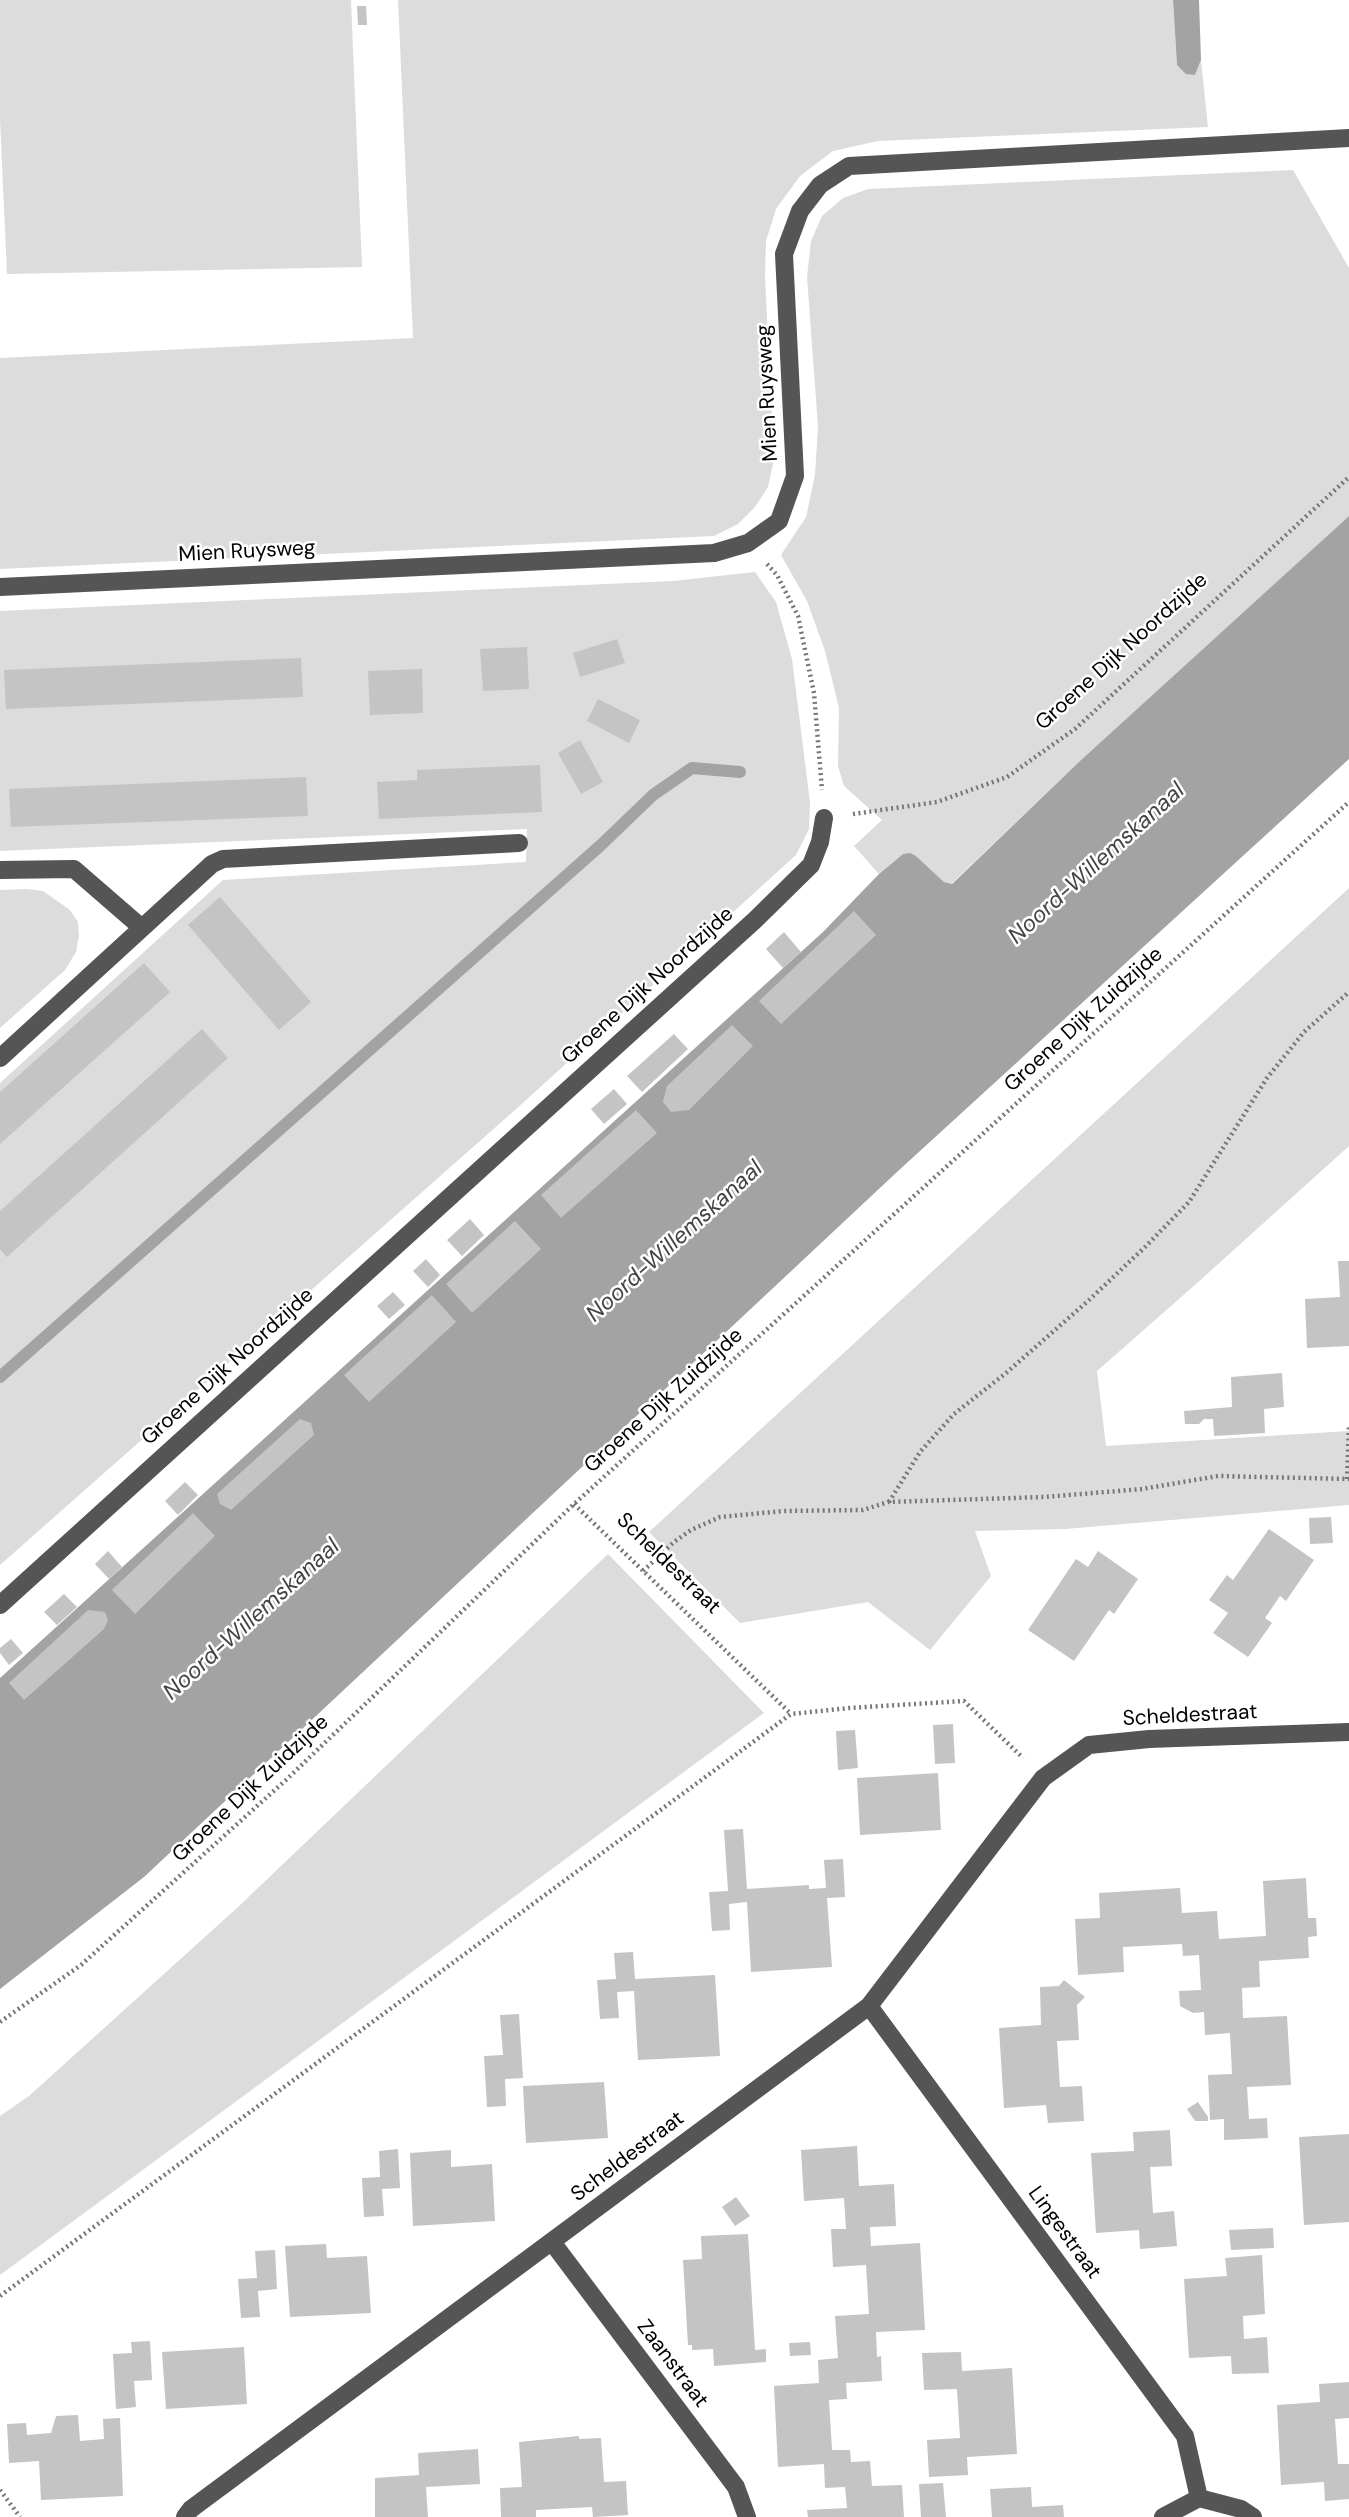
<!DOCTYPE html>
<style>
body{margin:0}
canvas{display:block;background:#fff}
</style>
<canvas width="1349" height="2517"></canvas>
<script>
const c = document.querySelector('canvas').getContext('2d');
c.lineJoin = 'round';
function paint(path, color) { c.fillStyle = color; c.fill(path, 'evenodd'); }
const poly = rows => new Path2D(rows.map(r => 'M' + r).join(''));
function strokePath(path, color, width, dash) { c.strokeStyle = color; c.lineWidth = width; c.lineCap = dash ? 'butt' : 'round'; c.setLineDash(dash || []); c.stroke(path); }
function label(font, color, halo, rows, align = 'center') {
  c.font = font + ' "DM Sans",sans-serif'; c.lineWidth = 5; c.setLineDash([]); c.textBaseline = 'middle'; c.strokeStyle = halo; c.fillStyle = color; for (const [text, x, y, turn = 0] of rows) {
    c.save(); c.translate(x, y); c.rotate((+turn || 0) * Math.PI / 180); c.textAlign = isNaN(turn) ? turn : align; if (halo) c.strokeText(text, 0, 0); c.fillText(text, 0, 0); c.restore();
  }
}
const green = poly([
 [0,0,351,0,362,267,7,274,0,120],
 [398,0,1173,0,1177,65,1195,75,1201,60,1208,127,878,141,833,151,800,176,776,209,766,241,765,277,774,459,768,487,755,507,738,524,714,536,0,569,0,358,413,338],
 [1293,170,1349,268,1349,516,1081,760,951,884,944,882,916,856,903,854,879,874,854,846,882,820,844,786,838,766,839,708,825,651,807,601,781,555,806,517,815,475,818,427,807,277,811,241,822,216,843,198,868,189],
 [755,572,776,602,792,659,810,802,809,829,796,855,515,1110,0,1565,0,1083,223,880,526,862,527,829,0,851,0,611,673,581],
 [1349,888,1349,1146,1196,1284,1097,1371,1106,1446,1349,1431,1349,1505,1065,1529,975,1531,991,1576,930,1650,868,1602,740,1623,649,1532],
 [27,889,43,891,70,910,78,922,79,936,76,952,65,970,0,1028,0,890],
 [608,1554,764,1713,0,2275,0,2116,29,2096,238,1907]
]);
const water = poly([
 [1173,0,1199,0,1201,60,1195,75,1186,74,1177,65],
 [1349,516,1349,759,897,1172,144,1877,0,1989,0,1678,823,932,879,874,903,854,910,853,916,856,944,882,952,884,1081,760]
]);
const stream = poly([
 [0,1377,601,845,653,795,692,768,740,772]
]);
const building = poly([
 [357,6,366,6,367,25,358,25],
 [617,639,625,663,580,677,573,653],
 [527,647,529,689,483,691,480,649],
 [301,658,303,697,6,709,4,670],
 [422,669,423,713,370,715,368,671],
 [598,699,640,720,629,743,587,721],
 [580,740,603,782,581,794,558,753],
 [540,765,542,812,379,819,377,782,417,780,417,770],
 [306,777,308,816,11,827,9,789],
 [220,897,311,1002,279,1030,188,925],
 [854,911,876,935,781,1024,759,1001],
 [784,932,801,952,783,968,766,949],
 [144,963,170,992,0,1144,0,1092],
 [732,1025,753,1046,689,1110,671,1112,663,1102,667,1086],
 [202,1029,228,1058,7,1257,0,1249,0,1211],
 [674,1034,688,1049,642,1092,627,1076],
 [614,1089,627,1104,604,1124,591,1109],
 [636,1110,657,1133,561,1218,541,1195],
 [470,1219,484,1235,462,1256,447,1240],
 [515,1221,541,1249,472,1313,446,1284],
 [426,1259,440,1275,428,1287,413,1271],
 [1338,1261,1349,1261,1349,1346,1307,1348,1305,1299,1340,1297],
 [393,1292,405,1305,389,1319,377,1306],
 [432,1295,456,1322,369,1402,344,1375],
 [1282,1373,1284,1407,1264,1409,1265,1433,1214,1436,1213,1419,1204,1419,1199,1424,1185,1424,1184,1411,1232,1407,1231,1377],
 [300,1419,311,1423,314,1435,231,1510,220,1504,217,1494],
 [185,1482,198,1495,178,1515,165,1501],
 [193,1513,215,1536,135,1614,112,1590],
 [1331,1517,1333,1543,1310,1544,1309,1518],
 [1269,1529,1314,1560,1286,1601,1280,1596,1265,1618,1272,1623,1248,1657,1213,1633,1228,1613,1209,1600,1227,1575,1233,1580],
 [108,1551,122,1567,109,1579,95,1564],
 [1098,1551,1138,1579,1114,1614,1109,1610,1074,1661,1028,1630,1076,1559,1088,1567],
 [64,1594,77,1607,57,1625,44,1612],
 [88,1610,105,1612,108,1620,104,1629,24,1700,9,1683],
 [11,1639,23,1653,9,1665,0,1653,0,1648],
 [953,1724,955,1763,935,1764,933,1725],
 [855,1730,858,1768,838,1770,836,1731],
 [938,1773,941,1830,860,1835,857,1778],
 [743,1829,747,1889,809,1885,809,1889,826,1888,824,1860,843,1859,845,1897,827,1898,832,1967,751,1972,747,1902,729,1904,730,1930,712,1931,709,1892,728,1891,724,1830],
 [1306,1878,1308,1918,1316,1918,1317,1936,1308,1937,1309,1958,1259,1961,1260,1987,1242,1988,1243,2018,1287,2016,1291,2085,1247,2087,1249,2119,1267,2118,1268,2138,1224,2140,1224,2119,1210,2120,1208,2075,1232,2074,1230,2033,1205,2035,1204,2012,1193,2013,1180,2006,1179,1991,1201,1990,1199,1955,1183,1956,1182,1944,1123,1947,1124,1972,1078,1975,1075,1919,1100,1918,1099,1893,1180,1888,1182,1913,1217,1911,1219,1939,1266,1936,1263,1881],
 [633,1952,635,1979,715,1975,720,2056,638,2060,634,1991,617,1992,619,2018,600,2019,597,1980,616,1979,614,1953],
 [1064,1980,1085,1997,1077,2005,1079,2040,1057,2041,1060,2087,1082,2086,1084,2121,1048,2123,1046,2105,1004,2108,999,2028,1041,2025,1040,1987,1059,1986],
 [519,2014,523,2078,505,2079,506,2106,487,2107,484,2056,503,2055,500,2015],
 [604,2082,608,2138,526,2143,523,2086],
 [1198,2102,1208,2117,1208,2121,1195,2121,1187,2109],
 [1170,2130,1172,2166,1150,2167,1153,2213,1174,2211,1177,2246,1140,2249,1139,2230,1096,2233,1091,2153,1134,2151,1133,2132],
 [1349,2134,1349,2222,1304,2225,1299,2137],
 [857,2146,859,2186,894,2184,896,2226,870,2227,871,2246,920,2243,925,2330,876,2332,877,2357,881,2356,882,2381,846,2383,847,2399,829,2400,832,2450,850,2450,851,2462,870,2461,872,2486,902,2485,904,2517,808,2517,807,2510,847,2508,845,2487,825,2488,824,2464,778,2467,774,2386,819,2383,818,2360,838,2358,835,2316,869,2314,866,2265,833,2267,831,2229,846,2229,844,2198,804,2201,801,2150],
 [398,2149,400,2188,382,2189,384,2216,364,2217,362,2178,380,2177,379,2151],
 [451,2150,451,2167,492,2164,495,2221,413,2226,410,2153],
 [736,2197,750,2216,735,2226,722,2207],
 [1273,2228,1274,2248,1231,2250,1229,2230],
 [748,2234,755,2350,766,2349,766,2362,714,2366,713,2349,692,2350,692,2345,688,2345,683,2260,702,2259,701,2236],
 [326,2244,327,2258,367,2256,371,2313,290,2317,285,2246],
 [275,2250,277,2289,258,2291,260,2317,241,2318,238,2279,257,2278,255,2251],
 [1262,2255,1265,2314,1243,2316,1244,2339,1267,2337,1269,2373,1232,2374,1231,2356,1189,2358,1184,2279,1227,2276,1225,2258],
 [150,2341,152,2380,134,2381,136,2407,116,2409,113,2354,132,2353,131,2342],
 [810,2342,811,2355,790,2356,789,2343],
 [244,2347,247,2404,166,2409,162,2352],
 [961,2352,962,2371,1012,2368,1017,2454,967,2457,968,2475,929,2477,927,2440,960,2438,957,2389,924,2390,922,2353],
 [1349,2382,1349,2418,1335,2419,1338,2464,1349,2464,1349,2499,1325,2501,1324,2482,1281,2485,1277,2405,1320,2402,1319,2384],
 [78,2415,80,2441,104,2439,103,2419,120,2418,123,2496,41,2500,39,2461,9,2463,7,2424,26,2423,27,2435,51,2433,56,2416],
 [579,2436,579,2439,601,2438,604,2482,626,2481,628,2515,593,2517,592,2507,536,2510,536,2517,501,2517,500,2488,522,2487,519,2442],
 [478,2449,480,2484,426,2487,428,2517,375,2517,375,2478,419,2475,418,2453],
 [943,2483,946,2517,921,2517,919,2484],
 [1031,2487,1032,2507,1063,2505,1064,2517,992,2517,990,2489]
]);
const path = poly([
 [767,564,777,575,798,616,814,693,822,790],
 [853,814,937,802,1007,777,1075,729,1349,477],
 [1347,1479,1349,1425],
 [889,1502,920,1452,954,1414,1006,1373,1088,1301,1145,1247,1189,1202,1267,1078,1304,1032,1349,992],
 [574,1504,791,1714],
 [643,1571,674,1542,691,1530,720,1517,784,1511,863,1510,888,1502,1044,1497,1142,1489,1218,1476,1349,1479],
 [0,2022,81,1965,287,1779,574,1504,1349,802],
 [0,2296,791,1714,849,1708,964,1701,1023,1758],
 [0,2490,20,2517]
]);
const minor = poly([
 [0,587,714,553,748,543,779,521,795,476,784,254,800,211,820,185,849,166,1349,138],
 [0,870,74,869,142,928],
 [0,1058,212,864,223,859,519,843],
 [0,1605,755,920,811,865,820,842,824,818],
 [869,2006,1185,2436,1199,2498],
 [552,2242,736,2487,747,2517],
 [185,2517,191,2509,869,2006,1043,1778,1089,1745,1149,1739,1349,1732],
 [1163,2517,1199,2498,1241,2509,1253,2517]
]);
const streetNames = [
 ["Mien Ruysweg",768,393,-93],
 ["Mien Ruysweg",247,552,-3],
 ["Groene Dijk Noordzijde",1122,652,-42],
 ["Groene Dijk Noordzijde",648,986,-42],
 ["Groene Dijk Zuidzijde",1084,1020,-42],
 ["Groene Dijk Noordzijde",228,1367,-42],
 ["Groene Dijk Zuidzijde",664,1401,-42],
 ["Scheldestraat",668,1564,44],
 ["Scheldestraat",1190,1716,-3],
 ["Groene Dijk Zuidzijde",251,1789,-43],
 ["Scheldestraat",628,2157,-37],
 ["Lingestraat",1064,2233,54],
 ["Zaanstraat",672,2364,53]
];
const waterNames = [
 ["Noord-Willemskanaal",1097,864,-42],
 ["Noord-Willemskanaal",675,1242,-42],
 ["Noord-Willemskanaal",252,1620,-42]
];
paint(green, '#dcdcdc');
paint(water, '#a3a3a3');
strokePath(stream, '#a3a3a3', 12);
paint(building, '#c4c4c4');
strokePath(path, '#777', 4.5, [2, 3.5]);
strokePath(minor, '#555', 18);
label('21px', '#000', '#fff', streetNames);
label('italic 23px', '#444', '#fff', waterNames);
</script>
